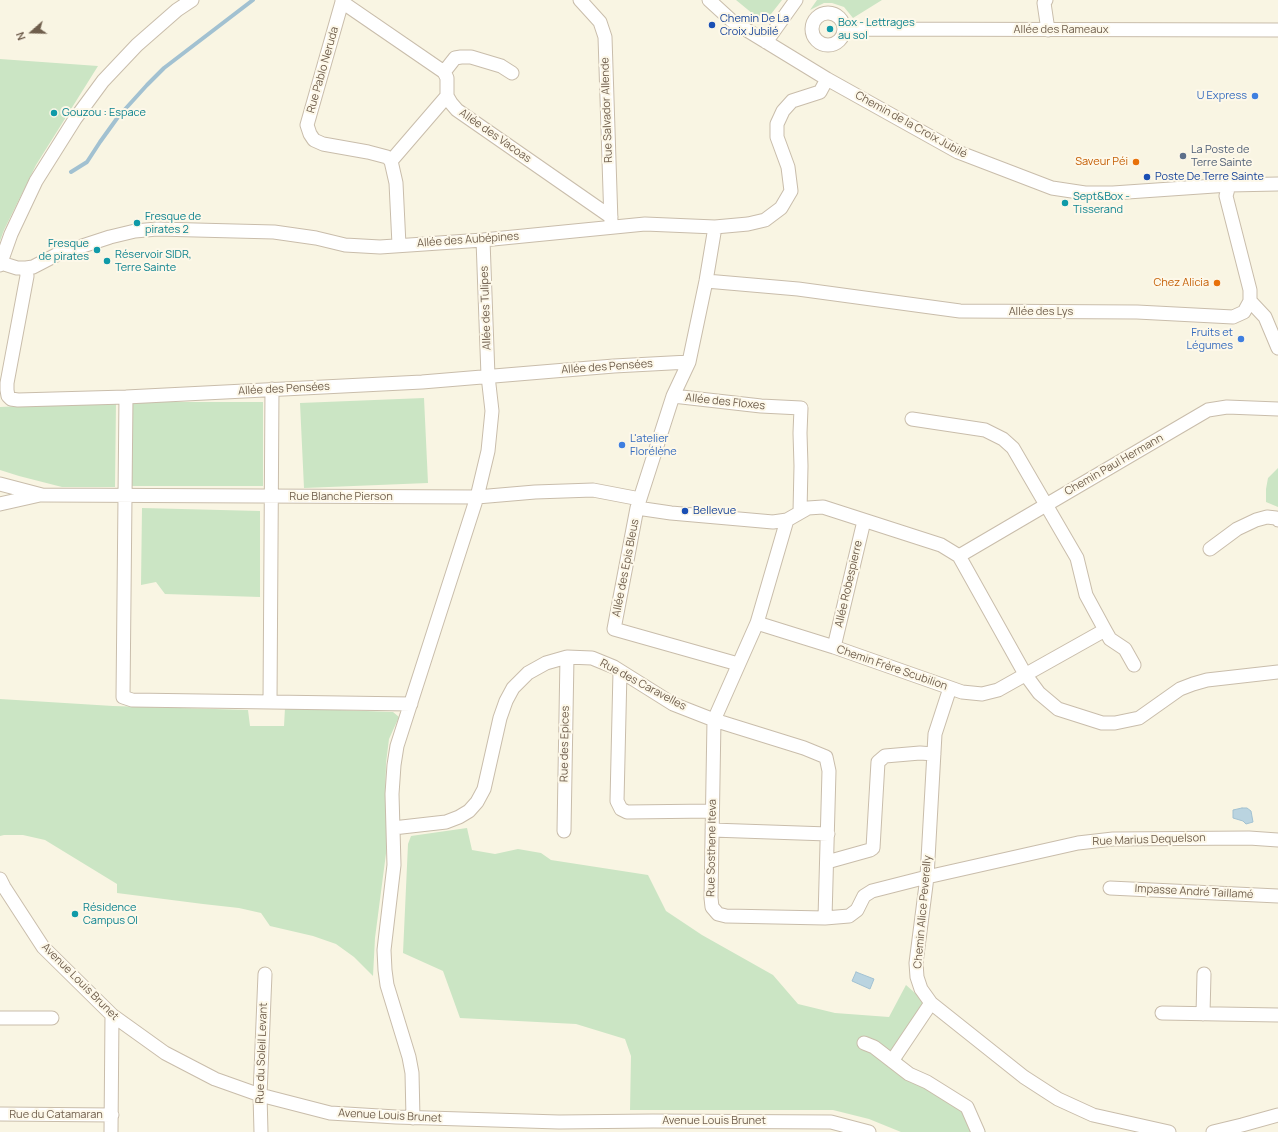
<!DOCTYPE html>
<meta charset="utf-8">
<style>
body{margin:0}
#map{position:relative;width:1278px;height:1132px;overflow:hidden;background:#f9f5e3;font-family:Manrope,sans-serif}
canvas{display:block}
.north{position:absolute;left:12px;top:12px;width:40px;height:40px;-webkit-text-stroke:3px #fdf8e9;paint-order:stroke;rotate:250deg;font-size:11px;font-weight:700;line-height:16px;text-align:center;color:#6f5e4c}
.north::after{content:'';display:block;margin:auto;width:14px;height:18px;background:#6f5e4c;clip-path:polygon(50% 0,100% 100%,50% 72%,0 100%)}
</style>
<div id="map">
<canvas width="1278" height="1132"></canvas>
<div class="north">N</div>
</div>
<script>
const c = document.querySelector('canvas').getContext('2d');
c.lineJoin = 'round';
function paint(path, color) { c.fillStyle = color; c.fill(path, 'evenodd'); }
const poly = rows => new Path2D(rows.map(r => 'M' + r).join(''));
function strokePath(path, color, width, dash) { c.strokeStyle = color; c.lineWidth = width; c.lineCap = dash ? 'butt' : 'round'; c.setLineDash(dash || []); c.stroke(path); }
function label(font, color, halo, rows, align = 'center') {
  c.font = font + ' Manrope,sans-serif'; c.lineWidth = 4; c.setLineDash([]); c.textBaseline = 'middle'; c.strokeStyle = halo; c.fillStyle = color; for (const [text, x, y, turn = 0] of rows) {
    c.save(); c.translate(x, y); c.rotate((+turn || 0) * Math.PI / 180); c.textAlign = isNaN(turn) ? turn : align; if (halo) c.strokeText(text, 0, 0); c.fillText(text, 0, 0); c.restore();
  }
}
const green = poly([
 [736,0,782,0,764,23],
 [817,0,882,0,853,18,844,7,832,3,824,3,810,10],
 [0,59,98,66,36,165,4,230,0,241],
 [424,398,428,483,304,488,300,403],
 [116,402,115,487,62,487,19,476,0,470,0,407],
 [132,402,263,402,263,486,132,486],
 [1278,468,1278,507,1266,502,1266,489,1268,478],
 [142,508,260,511,260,597,165,594,156,582,141,585],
 [0,699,113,706,248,710,250,726,284,726,285,708,393,712,399,717,389,739,386,763,385,804,388,838,375,938,373,976,354,957,336,944,313,936,270,926,261,913,239,908,203,904,117,893,117,884,45,840,23,835,4,835,0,836],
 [467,828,472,850,495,854,518,849,541,853,551,860,648,875,666,911,702,935,773,975,798,1004,835,1013,889,1017,906,985,932,1008,902,1057,907,1070,935,1080,986,1132,901,1132,869,1119,833,1110,630,1110,631,1056,625,1039,576,1024,460,1018,443,971,403,953,408,844,411,836]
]);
const water = poly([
 [1242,808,1247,808,1251,811,1253,822,1246,824,1243,821,1233,818,1233,810,1242,808],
 [856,972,874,979,870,989,852,981,856,972]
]);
const stream = poly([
 [71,172,87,162,100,142,118,117,147,85,164,68,253,0]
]);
const minor = poly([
 [342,0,342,2,444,72,447,78,447,96,451,103,457,110,611,217],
 [580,0,600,22,605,37,611,222],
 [709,0,732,21,827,79,958,152,1052,188,1085,193,1113,193,1229,185,1278,184],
 [1046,0,1044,3,1048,30],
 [342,2,307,125,310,134,314,140,323,144,368,152,387,157,391,161,396,183,399,245],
 '812 29a16 16 0 1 1 32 0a16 16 0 1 1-32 0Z',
 [845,29,1278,30],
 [766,42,796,0],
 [444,72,455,58,461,57,471,57,501,66,512,73],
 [391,161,447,96],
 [715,227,706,281,689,362,673,396,637,508,614,629,738,664],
 [1,263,17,268,26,268,33,267,58,254,110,237,135,231,157,229,274,232,316,238,345,245,380,247,483,240,645,224,715,227,748,224,765,220,781,208,791,191,788,167,777,137,777,124,783,111,792,101,820,92,827,79],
 [0,265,11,234,36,181,75,119,103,81,137,45,177,10,192,0],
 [26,268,27,276,7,383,7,390,8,396,11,399,18,400,126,397,422,382,614,366,689,362],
 [706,281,798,289,960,311,1137,312,1233,317,1244,312,1250,301,1250,290,1226,196,1229,185],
 [1250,301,1265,317,1278,348],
 [673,396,761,406,801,408,800,433,801,466,800,512],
 [126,397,123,697,132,700,411,704],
 [912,419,985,430,1003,439,1013,448,1077,558,1086,595,1105,630,1110,639,1125,649,1134,665],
 [0,484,42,495,477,497,535,492,593,490,640,499],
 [0,504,40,495],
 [637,508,671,513,773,522,787,520,808,508,823,507,941,545,959,556,1025,674,1039,693,1058,709,1102,723,1115,723,1139,718,1180,689,1193,684,1207,680,1278,672],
 [787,520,757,623,714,720,711,898,712,907,718,914,726,916,825,918,849,916,857,910,864,896,872,891,927,877,1078,843,1113,839,1249,838,1278,840],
 [1210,549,1237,529,1256,520,1267,517,1276,518,1278,520],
 [959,556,1208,410,1227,407,1278,409],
 [757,623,834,647,962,692,982,694,998,690,1105,630],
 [834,647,864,521],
 [620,671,617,801,621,809,627,812,712,811],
 [950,688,935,734,927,877,916,963,917,977,921,989,931,1003,1024,1077,1058,1099,1093,1115,1169,1132],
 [270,702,272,389],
 [393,828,446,822,459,817,469,811,477,802,484,789,500,718,506,701,513,688,528,673,546,663,567,657,592,658,614,667,673,704,714,720,804,748,826,757,829,771,825,918],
 [712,830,828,834],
 [564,831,567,657],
 [827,862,870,850,873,848,878,762,885,756,920,753,934,754],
 [0,879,4,887,43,947,112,1015,165,1053,215,1079,260,1095,330,1113,396,1117,559,1122,653,1121,831,1122,869,1132],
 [1110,888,1278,896],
 [1162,1013,1278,1015],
 [1203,1014,1204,974],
 [0,1018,52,1018],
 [864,1043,874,1047,909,1074,927,1082,967,1107,978,1132],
 [892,1061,931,1003],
 [0,1114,112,1115],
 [413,1118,412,1073,409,1057,387,985,385,970,384,950,394,865,392,794,394,765,397,746,477,497,488,451,492,411,488,376,483,240],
 [111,1132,112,1015],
 [261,1132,260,1095,265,974],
 [1213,1132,1242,1125,1278,1115]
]);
const markers = [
 [712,25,4,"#1a4fb4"],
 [830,29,4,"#0f9aa8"],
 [1255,96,4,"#3f7fe0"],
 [54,113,4,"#0f9aa8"],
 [1183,156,4,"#5c6f8a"],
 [1136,162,4,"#e8710a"],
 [1147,177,4,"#1a4fb4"],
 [1065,203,4,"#0f9aa8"],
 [137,223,4,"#0f9aa8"],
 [97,250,4,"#0f9aa8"],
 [107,261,4,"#0f9aa8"],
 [1217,283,4,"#e8710a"],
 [1241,339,4,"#3f7fe0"],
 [622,445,4,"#3f7fe0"],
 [685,511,4,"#1a4fb4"],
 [75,914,4,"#0f9aa8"]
];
const transitNames = [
 ["Chemin De La",720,19],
 ["Croix Jubilé",720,32],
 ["Poste De Terre Sainte",1155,177],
 ["Bellevue",693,511]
];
const cultureNames = [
 ["Box - Lettrages",838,23],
 ["au sol",838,36],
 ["Gouzou : Espace",62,113],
 ["Sept&Box -",1073,197],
 ["Tisserand",1073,210],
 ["Fresque de",145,217],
 ["pirates 2",145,230],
 ["Fresque",89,244,"right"],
 ["de pirates",89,257,"right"],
 ["Réservoir SIDR,",115,255],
 ["Terre Sainte",115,268],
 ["Résidence",83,908],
 ["Campus OI",83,921]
];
const streetNames = [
 ["Allée des Rameaux",1061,30],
 ["Rue Pablo Neruda",323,70,-74],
 ["Rue Salvador Allende",607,110,-92],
 ["Chemin de la Croix Jubilé",911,125,29],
 ["Allée des Vacoas",495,136,35],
 ["Allée des Aubépines",468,240,-4],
 ["Allée des Tulipes",486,308,-92],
 ["Allée des Lys",1041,312],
 ["Allée des Pensées",607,367,-4],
 ["Allée des Pensées",284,389,-3],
 ["Allée des Floxes",725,402,6],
 ["Chemin Paul Hermann",1114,465,-30],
 ["Rue Blanche Pierson",341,497],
 ["Allée des Epis Bleus",626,568,-79],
 ["Allée Robespierre",849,584,-77],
 ["Chemin Frère Scubilion",892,668,19],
 ["Rue des Caravelles",643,685,28],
 ["Rue des Epices",565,744,-89],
 ["Rue Marius Dequelson",1149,840,-2],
 ["Rue Sosthene Iteva",712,848,-89],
 ["Impasse André Taillamé",1194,892,3],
 ["Chemin Alice Peverelly",923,912,-85],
 ["Avenue Louis Brunet",80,982,45],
 ["Rue du Soleil Levant",262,1053,-88],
 ["Rue du Catamaran",56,1115],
 ["Avenue Louis Brunet",390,1116,3],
 ["Avenue Louis Brunet",714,1121]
];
const shopNames = [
 ["U Express",1247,96],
 ["Fruits et",1233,333],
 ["Légumes",1233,346],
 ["L'atelier",630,439,"left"],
 ["Florélène",630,452,"left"]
];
const serviceNames = [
 ["La Poste de",1191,150],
 ["Terre Sainte",1191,163]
];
const foodNames = [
 ["Saveur Péi",1128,162],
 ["Chez Alicia",1209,283]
];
paint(green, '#cbe5c4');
paint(water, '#bad4e0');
strokePath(water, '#a2c1d1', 1);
strokePath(stream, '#a2c1d1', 4);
strokePath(minor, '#c9bdab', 15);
strokePath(minor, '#fff', 13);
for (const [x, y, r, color] of markers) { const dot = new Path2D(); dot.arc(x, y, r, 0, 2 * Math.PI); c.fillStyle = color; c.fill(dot); strokePath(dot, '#fdf8e9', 1.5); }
label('11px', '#164399', '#fdf8e9', transitNames, 'left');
label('11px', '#0d838f', '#fdf8e9', cultureNames, 'left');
label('11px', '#6f5e4c', '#fdf8e9', streetNames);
label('11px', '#366cbe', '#fdf8e9', shopNames, 'right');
label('11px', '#4e5e75', '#fdf8e9', serviceNames, 'left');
label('11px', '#c56008', '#fdf8e9', foodNames, 'right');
</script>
